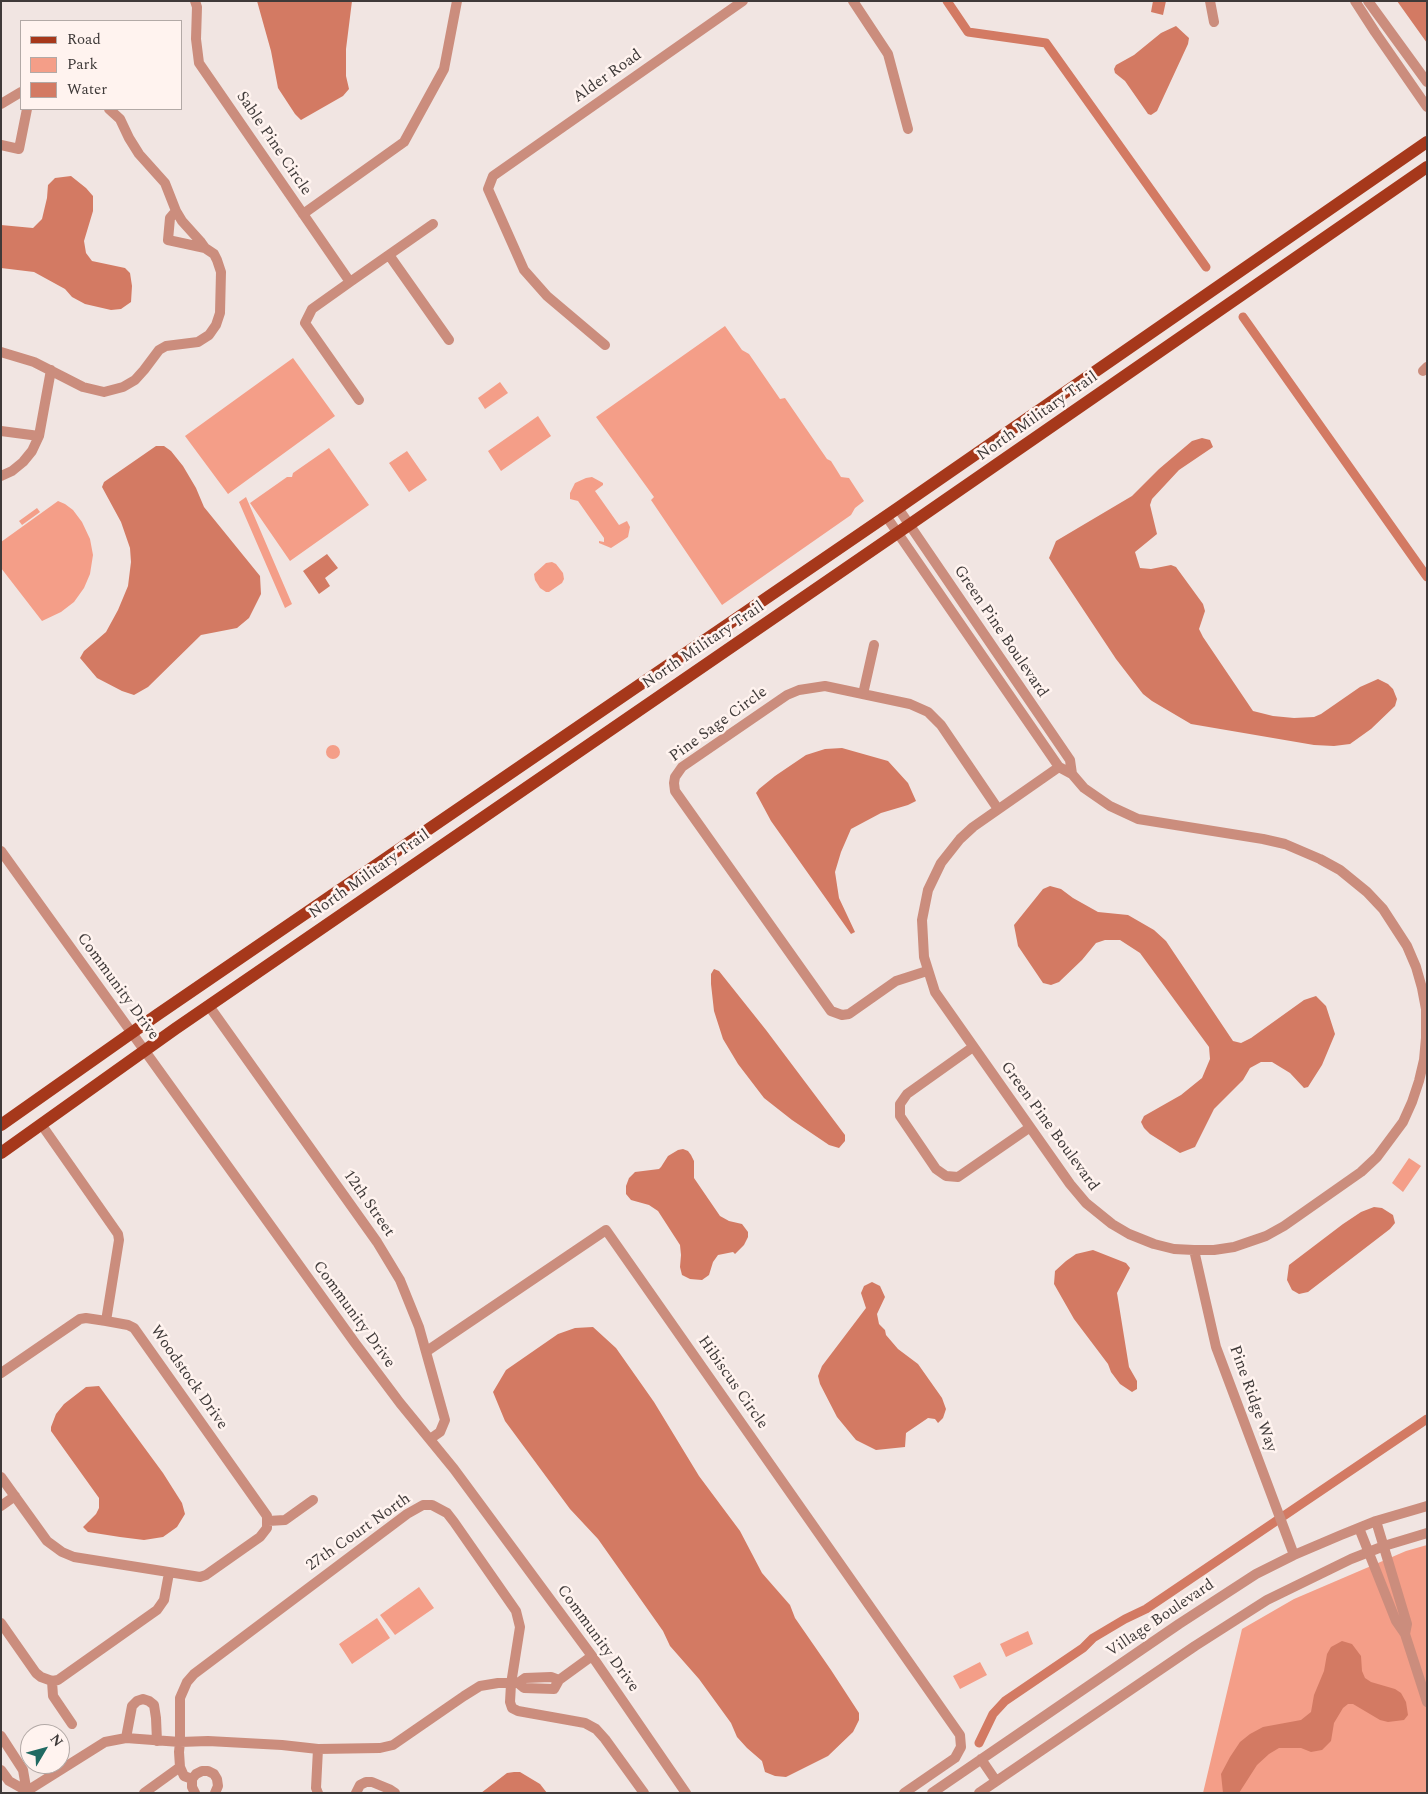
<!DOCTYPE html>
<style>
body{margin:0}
#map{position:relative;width:1428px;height:1794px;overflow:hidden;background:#f1e5e2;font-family:Spectral,serif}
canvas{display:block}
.frame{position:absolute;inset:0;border:2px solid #3f3a39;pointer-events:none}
.legend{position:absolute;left:20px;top:20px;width:162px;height:90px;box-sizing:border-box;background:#fff3ef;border:1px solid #b2a9a6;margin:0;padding:6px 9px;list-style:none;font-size:15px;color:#3f3a39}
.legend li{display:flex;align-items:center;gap:10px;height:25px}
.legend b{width:25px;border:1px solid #b2a9a6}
.north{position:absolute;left:20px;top:1724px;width:50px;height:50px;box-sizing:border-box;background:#fff3ef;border:1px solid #b2a9a6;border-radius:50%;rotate:53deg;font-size:14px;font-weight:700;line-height:20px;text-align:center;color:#3f3a39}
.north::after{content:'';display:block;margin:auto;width:18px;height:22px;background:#206a62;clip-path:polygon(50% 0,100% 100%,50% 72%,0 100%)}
</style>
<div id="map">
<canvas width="1428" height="1794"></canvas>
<div class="frame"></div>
<ul class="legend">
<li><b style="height:6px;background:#a6381b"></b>Road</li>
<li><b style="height:14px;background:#f49e88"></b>Park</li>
<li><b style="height:14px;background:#d37a63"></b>Water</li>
</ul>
<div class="north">N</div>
</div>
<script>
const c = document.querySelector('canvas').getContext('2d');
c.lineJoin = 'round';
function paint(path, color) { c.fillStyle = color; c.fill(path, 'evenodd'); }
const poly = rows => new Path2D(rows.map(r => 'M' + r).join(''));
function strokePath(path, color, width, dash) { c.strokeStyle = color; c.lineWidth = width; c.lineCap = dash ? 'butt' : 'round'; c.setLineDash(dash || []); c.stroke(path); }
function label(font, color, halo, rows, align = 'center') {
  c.font = font + ' Spectral,serif'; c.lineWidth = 5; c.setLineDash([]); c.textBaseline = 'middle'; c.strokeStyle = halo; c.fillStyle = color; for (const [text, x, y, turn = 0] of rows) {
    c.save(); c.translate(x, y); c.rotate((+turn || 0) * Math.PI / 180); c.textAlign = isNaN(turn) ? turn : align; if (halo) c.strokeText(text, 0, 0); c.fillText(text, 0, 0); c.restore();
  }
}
const green = poly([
 [725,326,742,350,749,354,780,399,785,398,827,459,831,461,841,477,849,478,864,501,855,508,851,515,722,605,651,500,654,497,596,417],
 [293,358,335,416,228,494,185,436],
 [500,382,508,393,485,409,478,398],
 [538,416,551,436,501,471,488,451],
 [329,448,369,505,290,561,250,503,287,477,292,477,293,473],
 [407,451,427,480,409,492,389,463],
 [592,477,603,483,603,485,595,491,619,525,627,521,630,527,628,537,611,548,599,543,599,541,604,542,604,538,578,501,570,499,570,493,575,483,586,478],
 [246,497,292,604,285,608,239,502],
 [58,501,65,504,73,510,82,522,90,539,93,555,90,574,84,588,74,602,61,612,42,621,1,568,1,542],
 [37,508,40,512,22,525,19,521],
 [552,562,556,564,563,573,564,579,562,583,549,592,546,592,540,588,535,580,534,574,546,563],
 '326 752a7 7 0 1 1 14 0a7 7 0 1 1-14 0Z',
 [1409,1158,1421,1166,1403,1192,1392,1183],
 [1427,1545,1427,1793,1203,1793,1242,1629,1294,1599,1406,1551],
 [419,1587,434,1608,395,1635,380,1615],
 [377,1618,390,1638,352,1664,339,1644],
 [1028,1631,1033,1644,1006,1657,1000,1644],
 [980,1662,987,1675,960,1689,953,1676]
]);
const water = poly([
 [257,1,352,1,346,49,346,76,349,89,343,96,301,120,295,114,278,88,271,51],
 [1153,1,1166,1,1163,15,1151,12],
 [1397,1,1427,1,1427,43],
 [1176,26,1189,38,1188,44,1157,111,1151,115,1148,114,1125,81,1115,73,1114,69,1116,65,1134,55,1161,33],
 [71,176,86,188,93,196,93,211,84,241,86,253,92,261,125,268,130,273,132,286,131,302,121,309,111,310,85,304,72,297,65,289,34,272,1,268,1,225,33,228,42,219,47,198,48,185,55,178],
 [1202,438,1210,440,1213,447,1179,470,1152,499,1150,505,1157,534,1135,552,1140,568,1151,569,1171,565,1176,567,1203,604,1205,611,1199,629,1203,637,1253,711,1273,716,1294,718,1314,717,1321,714,1360,687,1378,679,1388,684,1393,689,1397,699,1395,706,1371,729,1350,744,1334,746,1314,745,1191,724,1152,701,1143,694,1116,659,1049,558,1056,541,1132,496,1159,469,1192,441],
 [156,446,164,446,171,451,183,466,196,488,204,507,260,576,261,594,249,618,237,628,201,635,148,687,134,695,122,691,97,678,80,658,84,651,106,632,118,610,128,586,131,562,130,548,121,522,102,487,104,482],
 [327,554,338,568,325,578,330,586,319,594,303,571],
 [842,748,888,761,908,783,916,801,908,805,881,813,851,829,841,852,835,872,839,898,855,932,851,934,771,821,756,793,759,789,775,776,806,755,825,749],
 [1050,886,1061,889,1073,898,1098,912,1128,915,1154,930,1166,941,1233,1041,1241,1043,1251,1038,1304,1000,1316,996,1326,1006,1335,1034,1322,1065,1308,1087,1304,1088,1290,1073,1272,1062,1261,1062,1250,1068,1243,1080,1214,1109,1195,1147,1180,1153,1150,1134,1144,1128,1141,1122,1144,1116,1181,1095,1202,1078,1210,1059,1209,1047,1140,953,1120,940,1105,940,1096,943,1082,960,1059,982,1051,985,1043,983,1018,946,1014,925,1043,889],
 [714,969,719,971,766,1030,845,1135,845,1141,839,1148,829,1145,792,1120,764,1098,738,1064,723,1039,714,1011,711,984,711,974],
 [683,1149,688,1151,691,1155,694,1161,694,1178,720,1216,729,1221,742,1224,748,1232,748,1237,744,1245,735,1254,733,1252,718,1255,713,1262,709,1275,702,1280,690,1279,682,1275,680,1267,681,1255,680,1245,658,1211,649,1205,631,1200,626,1194,626,1186,629,1178,635,1172,659,1169,661,1167,668,1156,678,1150],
 [1374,1207,1382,1208,1393,1215,1395,1223,1390,1229,1308,1292,1299,1294,1292,1290,1287,1280,1289,1265,1343,1224,1361,1212],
 [1093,1250,1126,1263,1130,1268,1117,1293,1129,1367,1137,1381,1137,1389,1132,1392,1120,1384,1111,1372,1108,1364,1074,1319,1054,1284,1055,1271,1066,1261,1076,1254],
 [872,1282,880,1286,885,1297,877,1314,879,1324,885,1330,886,1335,898,1349,918,1364,942,1398,946,1409,943,1418,938,1423,935,1419,928,1418,906,1433,905,1447,876,1450,856,1440,837,1417,820,1384,818,1376,822,1366,866,1308,861,1293,864,1286],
 [593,1327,616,1348,654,1402,699,1476,740,1531,762,1573,790,1605,795,1618,831,1670,859,1713,859,1720,853,1732,828,1756,786,1777,775,1776,765,1772,762,1761,747,1748,737,1737,731,1723,699,1679,670,1646,663,1631,598,1539,570,1509,505,1421,493,1392,506,1370,558,1334,575,1328],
 [99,1386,163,1473,182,1503,185,1514,177,1527,163,1537,144,1540,120,1537,88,1532,83,1527,96,1514,99,1508,99,1498,51,1431,51,1427,56,1414,64,1404,86,1387],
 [1342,1641,1352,1644,1361,1656,1362,1671,1365,1678,1371,1682,1395,1689,1401,1693,1406,1702,1408,1715,1404,1720,1388,1722,1380,1720,1353,1704,1348,1704,1343,1708,1334,1723,1331,1741,1322,1750,1311,1752,1301,1748,1279,1748,1269,1754,1257,1765,1239,1793,1223,1793,1221,1774,1230,1757,1240,1742,1250,1734,1263,1727,1301,1720,1311,1712,1314,1695,1324,1671,1327,1654,1331,1647],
 [514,1772,520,1772,540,1784,547,1793,481,1793,507,1773]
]);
const canal = poly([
 [947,1,968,32,1046,43,1206,267],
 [1243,317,1427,577],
 [979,1743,993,1714,1005,1701,1083,1648,1093,1638,1125,1619,1146,1609,1427,1419]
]);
const minor = poly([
 [195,1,197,7,196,39,199,63,350,282,312,309,305,323,359,400],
 [853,1,888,54,908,129],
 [1210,1,1214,22],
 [1355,1,1375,32,1427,107],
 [1368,1,1427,82],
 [1,104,21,92],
 [1,145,19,149,27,109],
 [176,211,170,218,168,240,205,248],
 [303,214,404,142,444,69,457,1],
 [389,255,449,340],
 [350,282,433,224],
 [605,345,547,296,524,270,488,189,493,176,743,1],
 [1,352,34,362,83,387,104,392,123,387,135,380,144,370,159,350,166,346,198,342,209,335,216,325,220,313,221,272,217,260,214,254,205,248,200,241,182,221,176,211,165,183,139,154,129,138,120,119,109,109],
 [1423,371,1427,367],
 [1,431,39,436,32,451,23,462,12,471,1,476],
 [39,436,51,370],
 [898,508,1070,760,1072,774],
 [886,516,1059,767,1072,774,1084,788,1110,806,1138,819,1263,839,1285,844,1320,859,1340,870,1367,892,1383,909,1407,946,1416,967,1422,988,1426,1009,1426,1038,1424,1060,1419,1081,1412,1102,1403,1122,1377,1157,1361,1172,1284,1226,1266,1236,1234,1247,1214,1250,1194,1250,1174,1249,1154,1244,1129,1234,1112,1224,1086,1203,1070,1184,935,992,924,957,922,920,928,890,941,863,960,839,973,827,1059,767],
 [863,694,874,645],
 [1,851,355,1343,400,1403,454,1469,592,1656,686,1793],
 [927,971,896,981,849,1014,842,1015,831,1011,675,791,674,783,675,777,682,767,787,695,799,690,825,686,910,704,928,712,941,725,998,809],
 [209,1006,377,1242,400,1280,419,1327,445,1420,440,1432,430,1439],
 [973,1047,907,1094,900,1104,900,1116,936,1169,946,1176,958,1177,1029,1128],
 [41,1124,118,1234,119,1240,106,1321],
 [1194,1250,1216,1347,1294,1555],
 [427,1351,606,1230,960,1735,961,1747,955,1758,904,1793],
 [1,1373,80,1319,86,1318,106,1321,128,1325,134,1328,267,1516,267,1528,260,1537,206,1575,200,1577,74,1557,62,1552,47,1541,1,1477],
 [1,1506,15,1496],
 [268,1521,285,1520,313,1500],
 [1376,1521,1407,1624,1405,1634],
 [1359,1528,1396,1621,1405,1634,1427,1702],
 [1,1623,36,1673,41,1677,52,1681,58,1680,157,1610,164,1600,169,1573],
 [52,1681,53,1696,72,1724],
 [518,1683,524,1688,554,1689,559,1680,592,1656],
 [1,1736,23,1770,27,1793],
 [126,1738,132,1706,137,1701,143,1699,149,1701,154,1705,156,1718,157,1741],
 [318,1749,316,1788,318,1793],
 [981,1759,996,1781],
 [1,1770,9,1781,27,1791],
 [192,1779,184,1776,180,1767,179,1752,180,1742,180,1698,187,1682,194,1674,407,1514,423,1505,432,1505,447,1513,454,1522,516,1611,520,1627,511,1684,510,1702,512,1708,518,1711,585,1723,596,1729,605,1739,644,1793],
 [27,1791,105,1742,126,1738,180,1742,208,1741,282,1745,318,1749,380,1748,393,1745,464,1696,480,1686,498,1683,518,1683,525,1678,551,1677,559,1680],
 [144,1793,180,1767],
 [195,1793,192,1787,192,1779,196,1774,202,1771,208,1771,214,1774,217,1779,218,1786,215,1793],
 [356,1793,360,1785,366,1782,372,1782,389,1789,395,1793],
 [932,1793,1179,1624,1256,1574,1294,1555,1341,1535,1376,1521,1427,1506],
 [979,1793,1195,1646,1267,1600,1351,1559,1384,1546,1427,1533]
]);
const major = poly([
 [1,1125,157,1015,898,508,1427,142],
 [1,1153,175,1029,909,525,1427,167]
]);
const streetNames = [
 ["Alder Road",608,77,-35],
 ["Sable Pine Circle",273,144,56],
 ["North Military Trail",1038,417,-35],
 ["Green Pine Boulevard",1000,632,56],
 ["North Military Trail",704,646,-34],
 ["Pine Sage Circle",719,725,-36],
 ["North Military Trail",370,875,-35],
 ["Community Drive",117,987,54],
 ["Green Pine Boulevard",1049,1127,54],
 ["12th Street",368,1204,55],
 ["Community Drive",353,1315,54],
 ["Woodstock Drive",188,1378,55],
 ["Hibiscus Circle",732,1383,55],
 ["Pine Ridge Way",1252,1399,70],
 ["27th Court North",359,1533,-35],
 ["Village Boulevard",1161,1619,-34],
 ["Community Drive",597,1639,54]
];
paint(green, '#f49e88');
paint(water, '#d37a63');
strokePath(canal, '#d37a63', 9);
strokePath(minor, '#cb8d7d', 10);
strokePath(major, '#a6381b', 12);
label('16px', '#3f3a39', '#fff3ef', streetNames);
</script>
